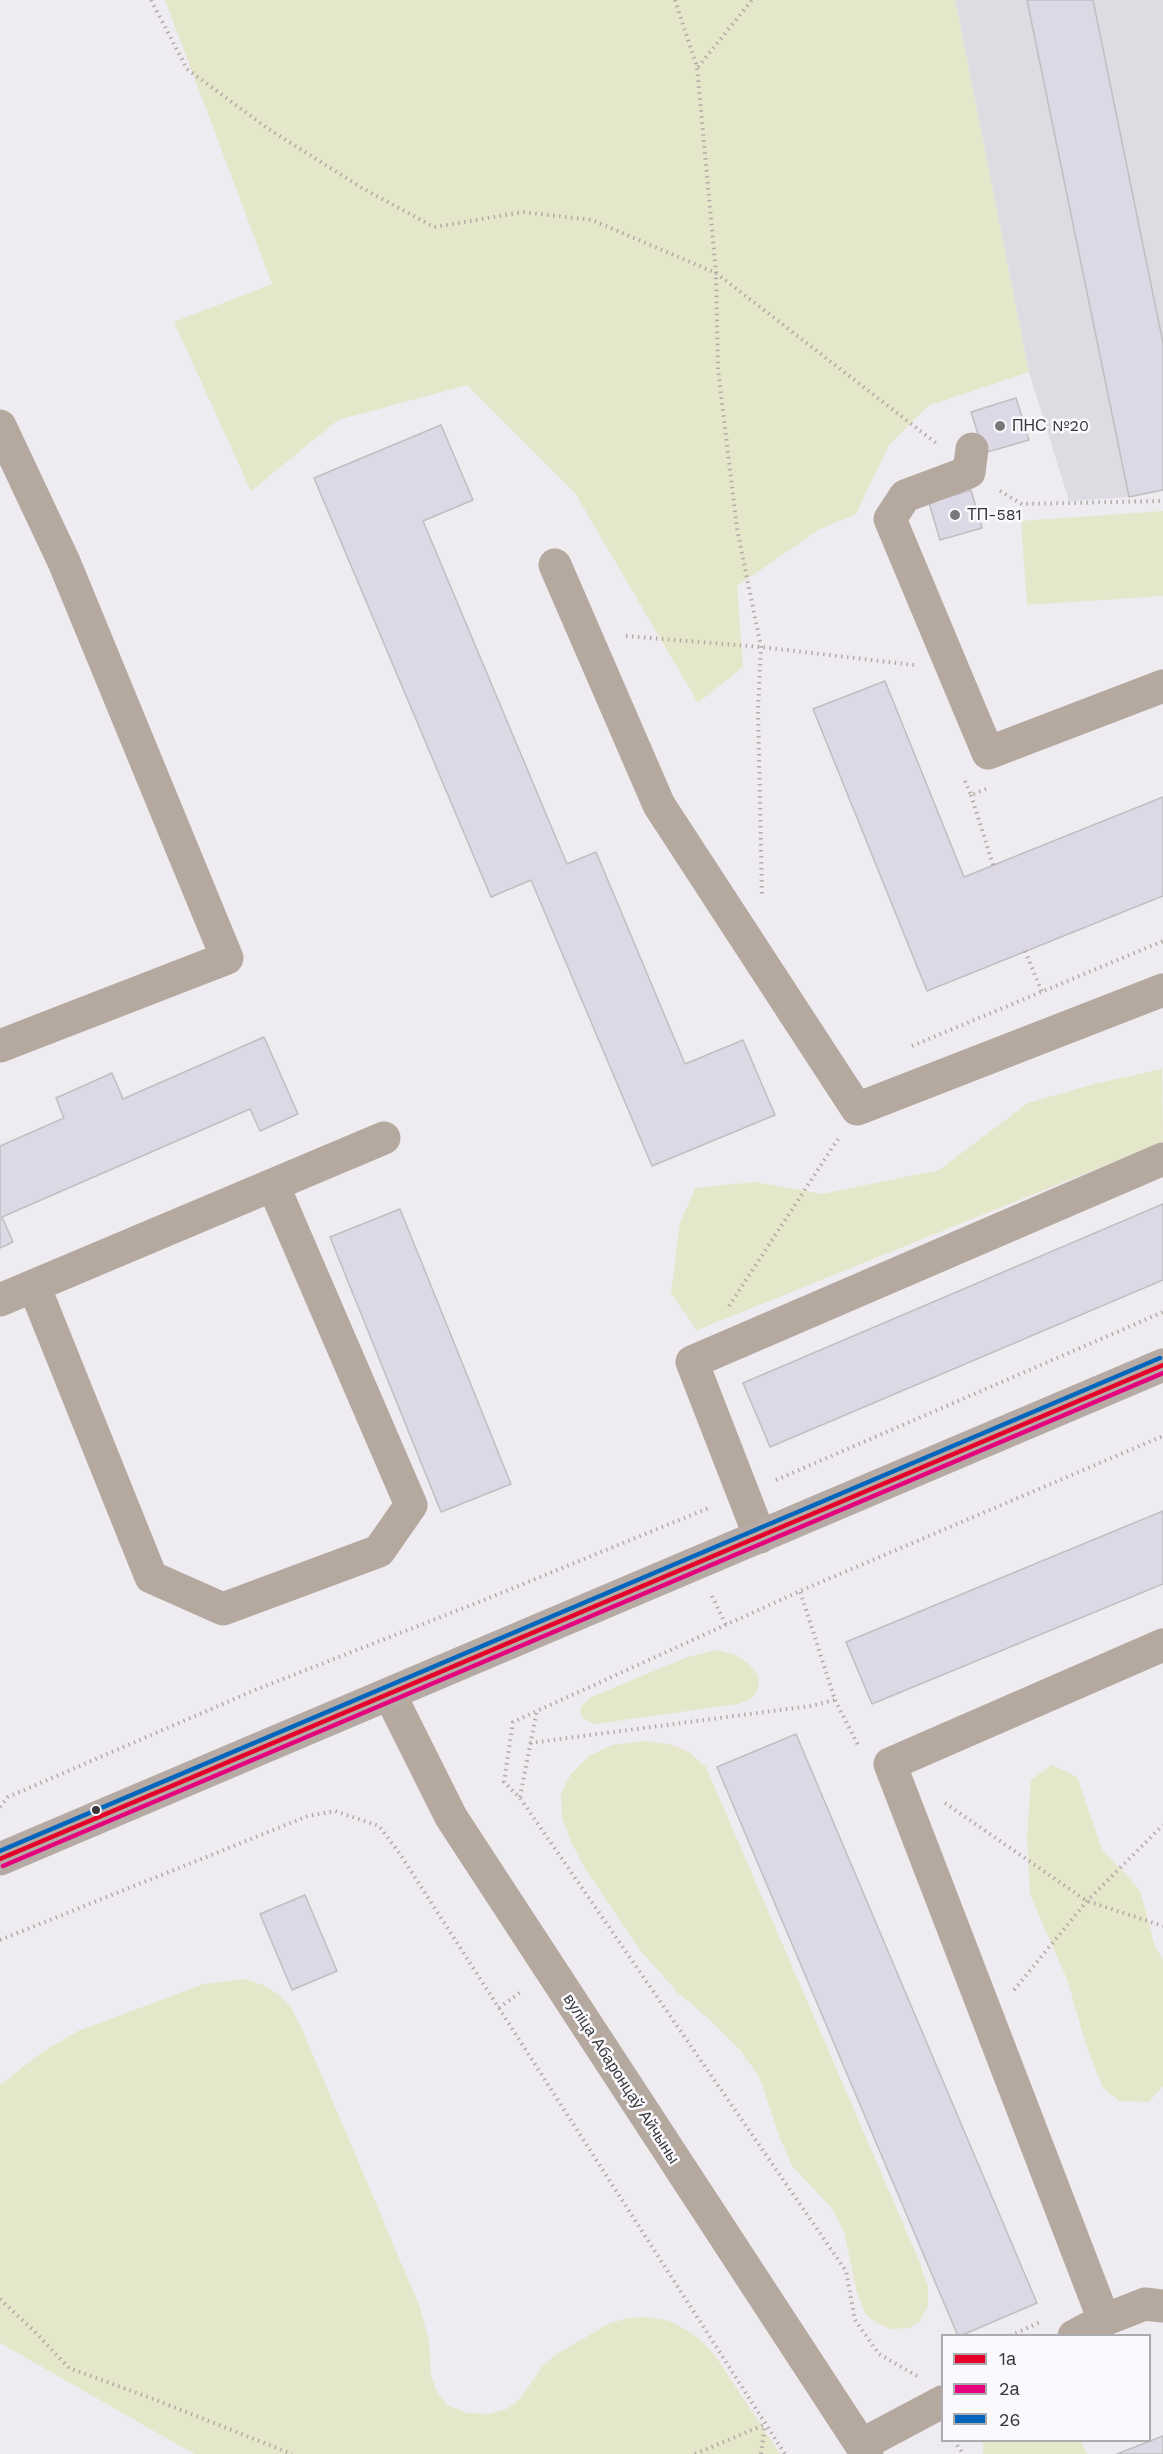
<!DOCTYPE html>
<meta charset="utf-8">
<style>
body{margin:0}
#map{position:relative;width:1163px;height:2454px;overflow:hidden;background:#eeecf0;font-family:"Work Sans",sans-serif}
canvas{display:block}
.legend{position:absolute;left:941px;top:2334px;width:210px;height:108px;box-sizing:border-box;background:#faf9fe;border:2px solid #acacb0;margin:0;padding:8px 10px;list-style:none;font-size:18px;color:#38383a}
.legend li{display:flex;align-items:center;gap:12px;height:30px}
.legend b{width:30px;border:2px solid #acacb0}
</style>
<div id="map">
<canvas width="1163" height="2454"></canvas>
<ul class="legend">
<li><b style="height:8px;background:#e4002b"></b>1а</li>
<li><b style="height:8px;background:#e5007d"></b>2а</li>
<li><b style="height:8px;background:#0065bd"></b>26</li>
</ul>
</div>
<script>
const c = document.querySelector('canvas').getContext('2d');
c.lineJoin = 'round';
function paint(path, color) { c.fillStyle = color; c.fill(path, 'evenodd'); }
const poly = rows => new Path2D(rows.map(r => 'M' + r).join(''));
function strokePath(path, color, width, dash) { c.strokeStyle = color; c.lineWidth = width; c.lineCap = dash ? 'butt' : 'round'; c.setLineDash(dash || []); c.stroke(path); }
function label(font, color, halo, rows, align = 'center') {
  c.font = font + ' "Work Sans",sans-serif'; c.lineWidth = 5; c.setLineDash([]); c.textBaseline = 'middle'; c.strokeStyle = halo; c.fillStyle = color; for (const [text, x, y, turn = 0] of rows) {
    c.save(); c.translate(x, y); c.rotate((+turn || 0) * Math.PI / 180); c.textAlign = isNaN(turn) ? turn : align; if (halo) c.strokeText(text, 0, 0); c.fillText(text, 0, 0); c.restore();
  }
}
const built = poly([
 [955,0,1163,0,1163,490,1129,497,1069,501,1029,372]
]);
const green = poly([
 [165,0,955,0,1029,372,928,406,889,445,856,514,820,529,737,586,743,667,698,703,575,493,467,385,338,420,251,491,174,322,272,284],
 [1163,511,1163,596,1027,605,1021,521],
 [1162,1069,1163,1142,697,1330,671,1294,680,1223,695,1188,755,1182,822,1194,939,1170,1028,1103,1094,1084],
 [717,1650,736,1655,750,1665,758,1675,759,1686,755,1694,747,1701,738,1704,595,1724,583,1718,580,1711,583,1704,591,1697,688,1657],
 [645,1741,669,1744,689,1752,706,1767,918,2258,928,2286,928,2306,920,2321,909,2328,891,2329,876,2323,865,2313,857,2292,844,2232,831,2207,792,2166,779,2136,760,2078,740,2050,708,2018,678,1993,640,1950,584,1867,570,1840,562,1818,561,1793,571,1774,589,1756,612,1745],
 [1052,1765,1077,1777,1102,1849,1140,1890,1154,1943,1163,1961,1163,2086,1149,2102,1119,2101,1103,2088,1086,2045,1067,1979,1030,1895,1027,1838,1031,1780],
 [245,1979,263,1985,278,1994,291,2008,302,2029,419,2305,429,2341,431,2376,437,2392,448,2406,468,2413,490,2414,509,2408,521,2397,543,2366,555,2355,610,2323,629,2318,648,2317,670,2321,688,2331,704,2343,716,2357,780,2454,194,2454,0,2343,0,2085,41,2053,78,2031,204,1984],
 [982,2441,1081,2441,1087,2454,983,2454]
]);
const building = poly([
 [1027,0,1093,0,1163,343,1163,490,1129,497,1027,0],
 [1016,398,1029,440,984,453,971,412,1016,398],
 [441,425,473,500,423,521,567,864,596,852,685,1064,743,1040,775,1115,652,1166,531,880,491,897,314,478,441,425],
 [971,490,982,528,940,540,929,503,971,490],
 [885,681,964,877,1163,797,1163,896,927,991,813,709,885,681],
 [264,1037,298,1114,260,1131,250,1109,2,1217,13,1242,0,1248,0,1146,64,1118,56,1098,112,1073,123,1099,264,1037],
 [1163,1204,1163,1280,770,1447,743,1383,1163,1204],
 [400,1209,511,1484,441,1512,330,1237,400,1209],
 [1163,1511,1163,1584,872,1704,846,1642,1163,1511],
 [796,1734,1037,2303,960,2336,958,2336,717,1767,796,1734],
 [305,1895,337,1971,292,1990,260,1914,305,1895],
 [1163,2436,1163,2454,1117,2454,1163,2436]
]);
const path = poly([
 [151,0,187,69,267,128,362,188,434,227,523,212,592,220,716,273,936,443],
 [675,0,697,67,716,273,718,369,737,529,761,647,758,709,762,896],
 [698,67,752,0],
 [1000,491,1022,504,1163,501],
 [626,636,761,647,914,665],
 [965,781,971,795,986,789],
 [971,795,993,865],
 [1025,951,1042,992],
 [912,1046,1163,941],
 [729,1306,838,1139],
 [776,1480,1163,1312],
 [712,1596,726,1625],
 [835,1700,859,1747],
 [530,1743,810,1706,835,1700,800,1591],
 [520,1797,537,1710],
 [945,1803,1087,1901,1163,1926],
 [0,1807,8,1797,255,1690,484,1600,711,1507],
 [0,1940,308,1816,335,1811,379,1826,400,1854,785,2454],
 [1014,1990,1087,1901,1163,1825],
 [499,2008,522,1991],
 [0,2299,33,2330,69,2368,156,2400,292,2454],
 [1010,2336,1040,2322],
 [917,2376,879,2354,855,2320,846,2271,520,1798,504,1782,513,1722,800,1591,1163,1436],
 [954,2440,963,2454],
 [695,2454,766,2424],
 [761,2454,765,2425]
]);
const minor = poly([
 [0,426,64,562,227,958,0,1046],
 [972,449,969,472,905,496,890,519,988,753,1163,686],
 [555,565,659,805,857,1109,1163,990],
 [34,1286,151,1577,223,1609,379,1551,411,1505,273,1185],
 [0,1300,384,1138],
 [760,1537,692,1362,1163,1159],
 [390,1695,451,1817,867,2454],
 [1104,2320,890,1764,1163,1645],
 [1074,2336,1104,2320,1145,2304,1163,2306],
 [861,2445,942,2402]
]);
const major = poly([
 [0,1859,1163,1365]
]);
const bus1 = poly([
 [0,1859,1163,1365]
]);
const bus2 = poly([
 [3,1866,1163,1373]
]);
const bus3 = poly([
 [0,1851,1160,1358]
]);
const markers = [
 [1000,426,6,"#78777a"],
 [955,515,6,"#78777a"],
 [96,1810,5,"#38383a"]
];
const poiNames = [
 ["ПНС №20",1012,426],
 ["ТП-581",967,515]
];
const streetNames = [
 ["вуліца Абаронцаў Айчыны",621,2079,57]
];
paint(built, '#dedce3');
paint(green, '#e5e7cb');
paint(building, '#ddd8e5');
strokePath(building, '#bfbec1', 1.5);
strokePath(path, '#b2aba6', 4, [1.5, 4.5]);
strokePath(minor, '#b4a89f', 33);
strokePath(major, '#b5aba4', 33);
strokePath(bus1, '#e4002b', 4.5);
strokePath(bus2, '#e5007d', 4.5);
strokePath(bus3, '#0065bd', 4.5);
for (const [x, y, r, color] of markers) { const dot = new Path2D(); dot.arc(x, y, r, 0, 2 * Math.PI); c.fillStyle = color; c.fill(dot); strokePath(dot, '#faf9fe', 2); }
label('16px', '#38383a', '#faf9fe', poiNames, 'left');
label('16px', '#38383a', '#faf9fe', streetNames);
</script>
